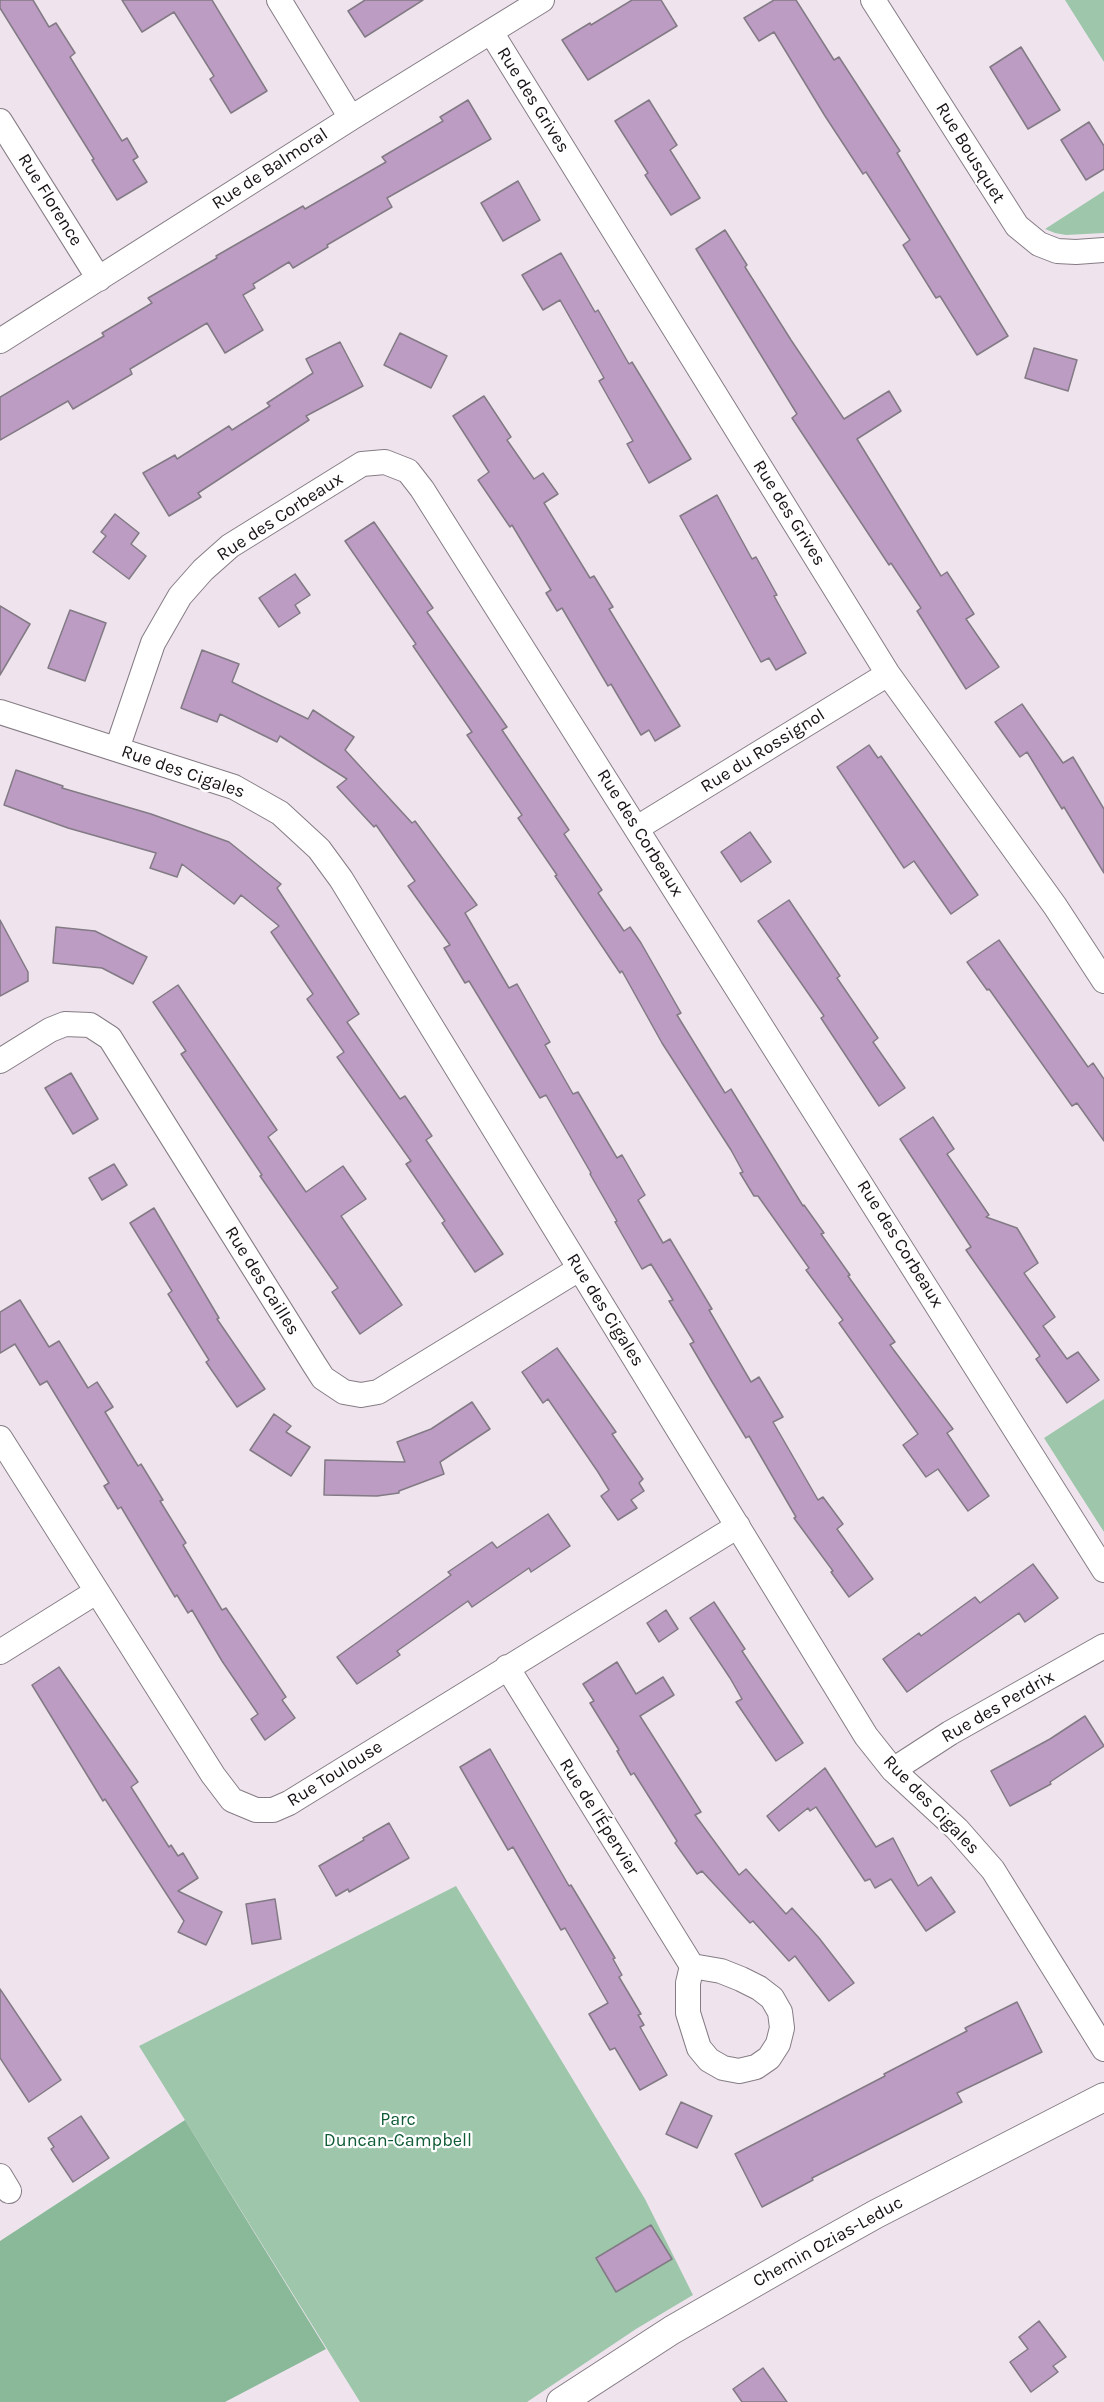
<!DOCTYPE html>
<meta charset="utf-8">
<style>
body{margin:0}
canvas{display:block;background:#efe4ee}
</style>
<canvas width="1104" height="2402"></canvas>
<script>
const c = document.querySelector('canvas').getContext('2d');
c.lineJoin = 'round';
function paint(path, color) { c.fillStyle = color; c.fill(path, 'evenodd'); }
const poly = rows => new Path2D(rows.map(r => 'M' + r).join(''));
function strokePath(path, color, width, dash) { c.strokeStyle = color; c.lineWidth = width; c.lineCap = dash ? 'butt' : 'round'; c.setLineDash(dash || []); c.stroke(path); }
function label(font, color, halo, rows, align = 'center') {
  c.font = font + ' Karla,sans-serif'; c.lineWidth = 4.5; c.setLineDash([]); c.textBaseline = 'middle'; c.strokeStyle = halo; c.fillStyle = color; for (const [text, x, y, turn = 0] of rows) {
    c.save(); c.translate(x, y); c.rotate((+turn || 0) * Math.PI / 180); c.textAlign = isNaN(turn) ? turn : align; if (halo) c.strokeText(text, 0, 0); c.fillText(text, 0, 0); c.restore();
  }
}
const green = poly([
 [1065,0,1104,0,1104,62],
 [1104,191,1104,233,1066,235,1055,233,1045,229],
 [1104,1399,1104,1532,1044,1438],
 [456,1886,645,2199,693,2295,636,2329,527,2402,360,2402,139,2046]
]);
const forest = poly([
 [185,2120,326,2349,225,2402,0,2402,0,2241]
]);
const building = poly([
 [0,0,33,0,49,27,56,23,75,53,70,57,122,141,127,138,138,157,133,160,147,182,117,200,92,160,94,159,0,8,0,0],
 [122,0,212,0,267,91,231,113,210,79,214,76,174,12,142,32,122,0],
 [365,0,423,0,365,37,348,11,365,0],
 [632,0,661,0,677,26,588,80,562,40,590,23,591,25,632,0],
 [774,0,796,0,834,60,839,57,900,151,897,153,1008,336,977,355,940,296,936,298,903,245,910,240,866,172,863,174,825,116,774,32,759,41,744,18,774,0],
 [1021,47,1060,110,1028,129,990,67,1021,47],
 [468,100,491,139,387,198,392,207,327,245,328,247,293,268,289,262,253,284,255,288,243,295,263,330,225,353,207,323,130,369,132,374,73,409,68,401,0,440,0,397,104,336,102,333,152,303,148,298,217,258,216,256,303,206,305,209,386,162,382,157,443,121,440,117,468,100],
 [649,100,677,145,670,150,700,198,671,215,645,175,648,173,615,121,649,100],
 [1089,122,1104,146,1104,169,1086,180,1061,140,1089,122],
 [518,181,540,220,503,241,481,203,518,181],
 [725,230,747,265,745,267,791,340,844,419,889,391,901,411,857,439,941,576,947,572,974,614,966,619,999,667,966,689,917,611,921,608,891,563,889,565,792,418,797,414,696,249,725,230],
 [561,253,595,312,598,310,629,364,632,362,691,459,649,483,627,444,633,441,599,381,604,378,560,300,543,310,522,275,561,253],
 [400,333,447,356,431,388,384,365,400,333],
 [340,342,363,386,306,416,309,420,198,493,201,497,169,516,143,473,175,455,177,459,229,426,232,430,270,406,267,403,313,373,306,359,340,342],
 [1034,348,1077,360,1068,391,1025,378,1034,348],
 [484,396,511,437,507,440,534,479,543,473,558,494,544,503,590,578,594,576,613,607,609,609,680,726,655,741,649,730,641,735,611,684,608,686,562,608,557,611,546,593,551,590,512,525,510,527,478,480,489,472,453,416,484,396],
 [717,495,752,559,756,557,777,595,774,596,806,653,776,670,769,658,761,662,680,516,717,495],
 [115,514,139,533,131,544,146,556,129,579,93,552,106,536,101,532,115,514],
 [374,522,433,608,427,612,507,727,502,730,569,830,564,834,602,890,598,893,624,931,630,927,641,943,681,1013,677,1015,725,1093,731,1089,803,1206,804,1205,824,1233,821,1234,850,1275,848,1276,895,1342,890,1345,953,1429,947,1433,989,1496,968,1511,938,1469,926,1477,903,1445,918,1434,839,1323,843,1320,806,1270,809,1268,758,1196,754,1196,740,1173,743,1172,731,1150,662,1043,622,971,620,973,555,876,557,875,518,818,522,815,467,735,472,732,413,646,416,644,345,541,374,522],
 [295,574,310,595,295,605,300,613,279,627,259,598,295,574],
 [0,606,30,624,0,675,0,606],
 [70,610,106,623,85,681,48,668,70,610],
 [202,650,239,664,232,682,308,719,313,710,354,737,345,750,412,823,415,821,477,905,465,913,509,988,517,984,550,1042,545,1045,573,1094,578,1092,617,1158,622,1155,645,1195,638,1200,663,1243,670,1239,712,1309,709,1310,751,1382,759,1377,783,1417,773,1422,818,1500,823,1497,843,1524,837,1529,873,1579,849,1597,831,1572,833,1571,794,1518,796,1517,749,1436,746,1438,711,1380,690,1344,694,1342,669,1301,673,1300,651,1264,642,1269,615,1222,617,1221,590,1174,591,1173,546,1095,540,1098,469,981,465,983,444,948,450,945,408,886,415,881,376,825,374,827,337,787,347,779,280,736,277,742,220,714,217,722,181,708,202,650],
 [1022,704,1063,763,1073,757,1104,809,1104,873,1064,807,1062,809,1027,752,1020,757,995,722,1022,704],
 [869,745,878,758,881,756,978,895,951,914,914,861,904,868,837,767,869,745],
 [16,770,63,786,62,788,151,814,229,842,281,884,277,888,359,1014,347,1022,400,1099,405,1096,432,1136,426,1140,503,1254,475,1272,442,1223,445,1221,406,1164,411,1161,337,1057,344,1052,307,999,313,994,271,932,279,926,241,895,234,904,182,864,177,877,150,868,156,853,68,828,4,805,16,770],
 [750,832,771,862,741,882,721,852,750,832],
 [789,900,840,976,837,978,878,1038,873,1042,905,1088,879,1106,821,1018,824,1016,758,921,789,900],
 [0,920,28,972,28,981,0,996,0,920],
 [56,927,95,931,147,957,133,984,102,968,53,963,56,927],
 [999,940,1088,1067,1093,1063,1104,1079,1104,1141,1077,1103,1072,1106,989,989,987,990,967,962,999,940],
 [178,985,277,1130,268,1137,306,1192,343,1166,366,1199,341,1216,402,1305,360,1334,332,1292,338,1288,260,1176,262,1175,181,1054,186,1051,153,1002,178,985],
 [71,1073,98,1119,73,1134,45,1088,71,1073],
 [933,1117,954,1149,947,1154,989,1215,986,1217,1017,1228,1038,1263,1024,1273,1055,1317,1043,1326,1067,1359,1078,1352,1099,1380,1067,1403,1036,1359,1040,1356,966,1250,971,1247,900,1139,933,1117],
 [114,1164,127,1185,102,1200,89,1178,114,1164],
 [154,1208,219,1318,217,1319,265,1389,237,1407,206,1362,209,1360,168,1294,172,1291,130,1223,154,1208],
 [20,1300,49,1347,59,1341,88,1388,97,1382,113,1407,105,1412,138,1466,141,1464,163,1500,160,1501,186,1543,183,1545,222,1610,226,1608,286,1697,282,1700,295,1718,265,1740,251,1719,258,1714,222,1661,192,1610,188,1613,177,1595,175,1597,121,1507,118,1509,104,1486,109,1483,47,1381,40,1385,15,1344,0,1353,0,1312,20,1300],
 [557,1348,616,1432,612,1434,643,1479,639,1483,644,1491,631,1500,637,1508,618,1520,601,1496,609,1490,598,1472,548,1399,543,1403,522,1372,557,1348],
 [472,1402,490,1429,440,1462,444,1474,399,1491,399,1493,377,1496,324,1495,325,1460,405,1462,397,1442,431,1429,472,1402],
 [274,1414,291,1426,286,1432,310,1447,291,1476,250,1450,274,1414],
 [548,1514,570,1546,531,1572,529,1568,472,1607,468,1601,397,1651,400,1655,357,1684,337,1657,451,1575,448,1572,492,1542,497,1548,548,1514],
 [1033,1564,1058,1598,1025,1622,1019,1613,907,1692,883,1659,919,1633,921,1636,975,1597,980,1603,1033,1564],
 [714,1602,745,1649,742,1651,803,1743,776,1761,736,1702,742,1699,730,1678,690,1618,714,1602],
 [666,1610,678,1629,659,1642,647,1623,666,1610],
 [617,1662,636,1694,663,1677,674,1695,640,1716,701,1812,695,1815,739,1875,746,1869,786,1914,792,1908,819,1938,854,1983,829,2001,795,1956,789,1961,753,1921,750,1923,702,1871,697,1874,675,1843,677,1841,634,1773,631,1775,617,1751,619,1750,590,1703,594,1701,583,1684,617,1662],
 [59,1667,138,1782,131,1787,169,1847,171,1845,178,1856,183,1853,198,1878,178,1891,222,1912,206,1945,178,1932,184,1921,105,1799,103,1801,32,1685,59,1667],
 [1085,1716,1104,1746,1050,1782,1051,1784,1010,1806,991,1771,1050,1739,1085,1716],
 [490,1749,569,1886,571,1885,615,1958,613,1959,622,1975,619,1977,641,2014,638,2015,644,2025,640,2027,667,2075,640,2090,615,2048,610,2050,589,2014,608,2003,565,1928,561,1930,513,1847,508,1850,460,1767,490,1749],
 [825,1768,876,1847,893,1838,918,1886,931,1877,955,1912,926,1931,891,1879,875,1888,870,1879,865,1881,816,1807,810,1811,808,1808,779,1831,767,1816,825,1768],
 [389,1823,409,1858,349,1892,348,1889,336,1896,319,1866,364,1840,363,1838,389,1823],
 [275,1899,281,1939,252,1944,246,1904,275,1899],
 [0,1989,61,2080,29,2102,0,2058,0,1989],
 [1017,2002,1042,2052,957,2093,962,2102,812,2178,813,2180,762,2207,735,2154,885,2076,884,2074,967,2031,965,2028,1017,2002],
 [681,2102,712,2116,697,2148,666,2134,681,2102],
 [81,2116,109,2158,73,2182,51,2149,54,2147,48,2138,81,2116],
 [651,2225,672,2259,616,2292,596,2258,651,2225],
 [1039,2321,1066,2357,1053,2366,1058,2372,1031,2392,1010,2362,1028,2349,1019,2337,1039,2321],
 [763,2368,787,2402,742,2402,733,2389,763,2368]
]);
const minor = poly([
 [279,0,351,118],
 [873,0,1017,226,1039,244,1057,251,1076,252,1104,250],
 [491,32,888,674,1055,906,1104,981],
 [0,121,99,279],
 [0,341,351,118,542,0],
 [0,712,234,787,280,813,319,849,341,879,866,1736,893,1770,957,1829,993,1870,1104,2049],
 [117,749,153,643,180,596,203,570,230,546,362,464,385,462,408,471,422,489,1104,1570],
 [637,828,888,674],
 [0,1061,50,1030,65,1024,90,1025,110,1038,314,1364,323,1378,344,1392,361,1395,378,1392,579,1269],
 [0,1438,213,1775,232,1800,256,1810,273,1810,289,1803,738,1526],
 [0,1652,96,1592],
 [507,1667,692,1966],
 [893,1770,950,1733,1104,1646],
 [692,1966,721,1971,741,1979,759,1988,772,1998,780,2012,782,2028,778,2044,769,2058,756,2067,739,2071,723,2068,709,2060,699,2048,688,2013,688,1983,692,1966],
 [0,2176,9,2191]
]);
const tertiary = poly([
 [561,2402,672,2330,808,2252,876,2214,1104,2097]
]);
const streetNames = [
 ["Rue des Grives",533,100,58],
 ["Rue Bousquet",970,153,58],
 ["Rue de Balmoral",270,169,-33],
 ["Rue Florence",50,200,58],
 ["Rue des Grives",789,513,58],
 ["Rue des Corbeaux",280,517,-33],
 ["Rue du Rossignol",763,751,-32],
 ["Rue des Cigales",183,772,19],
 ["Rue des Corbeaux",640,833,58],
 ["Rue des Corbeaux",900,1244,58],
 ["Rue des Cailles",262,1281,58],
 ["Rue des Cigales",605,1310,58],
 ["Rue des Perdrix",998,1707,-30],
 ["Rue Toulouse",335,1774,-32],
 ["Rue des Cigales",931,1805,46],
 ["Rue de l'Épervier",599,1817,58],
 ["Chemin Ozias-Leduc",828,2242,-29]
];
const parkNames = [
 ["Parc",398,2120],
 ["Duncan-Campbell",398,2141]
];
paint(green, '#9ec6ab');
paint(forest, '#8ab99a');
paint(building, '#bc9cc3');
strokePath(building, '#827a84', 1.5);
strokePath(minor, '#857c84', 26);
strokePath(tertiary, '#857c84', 30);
strokePath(minor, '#fff', 24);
strokePath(tertiary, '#fff', 28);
label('18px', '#161215', '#fff', streetNames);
label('18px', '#0f5c36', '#fff', parkNames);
</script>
